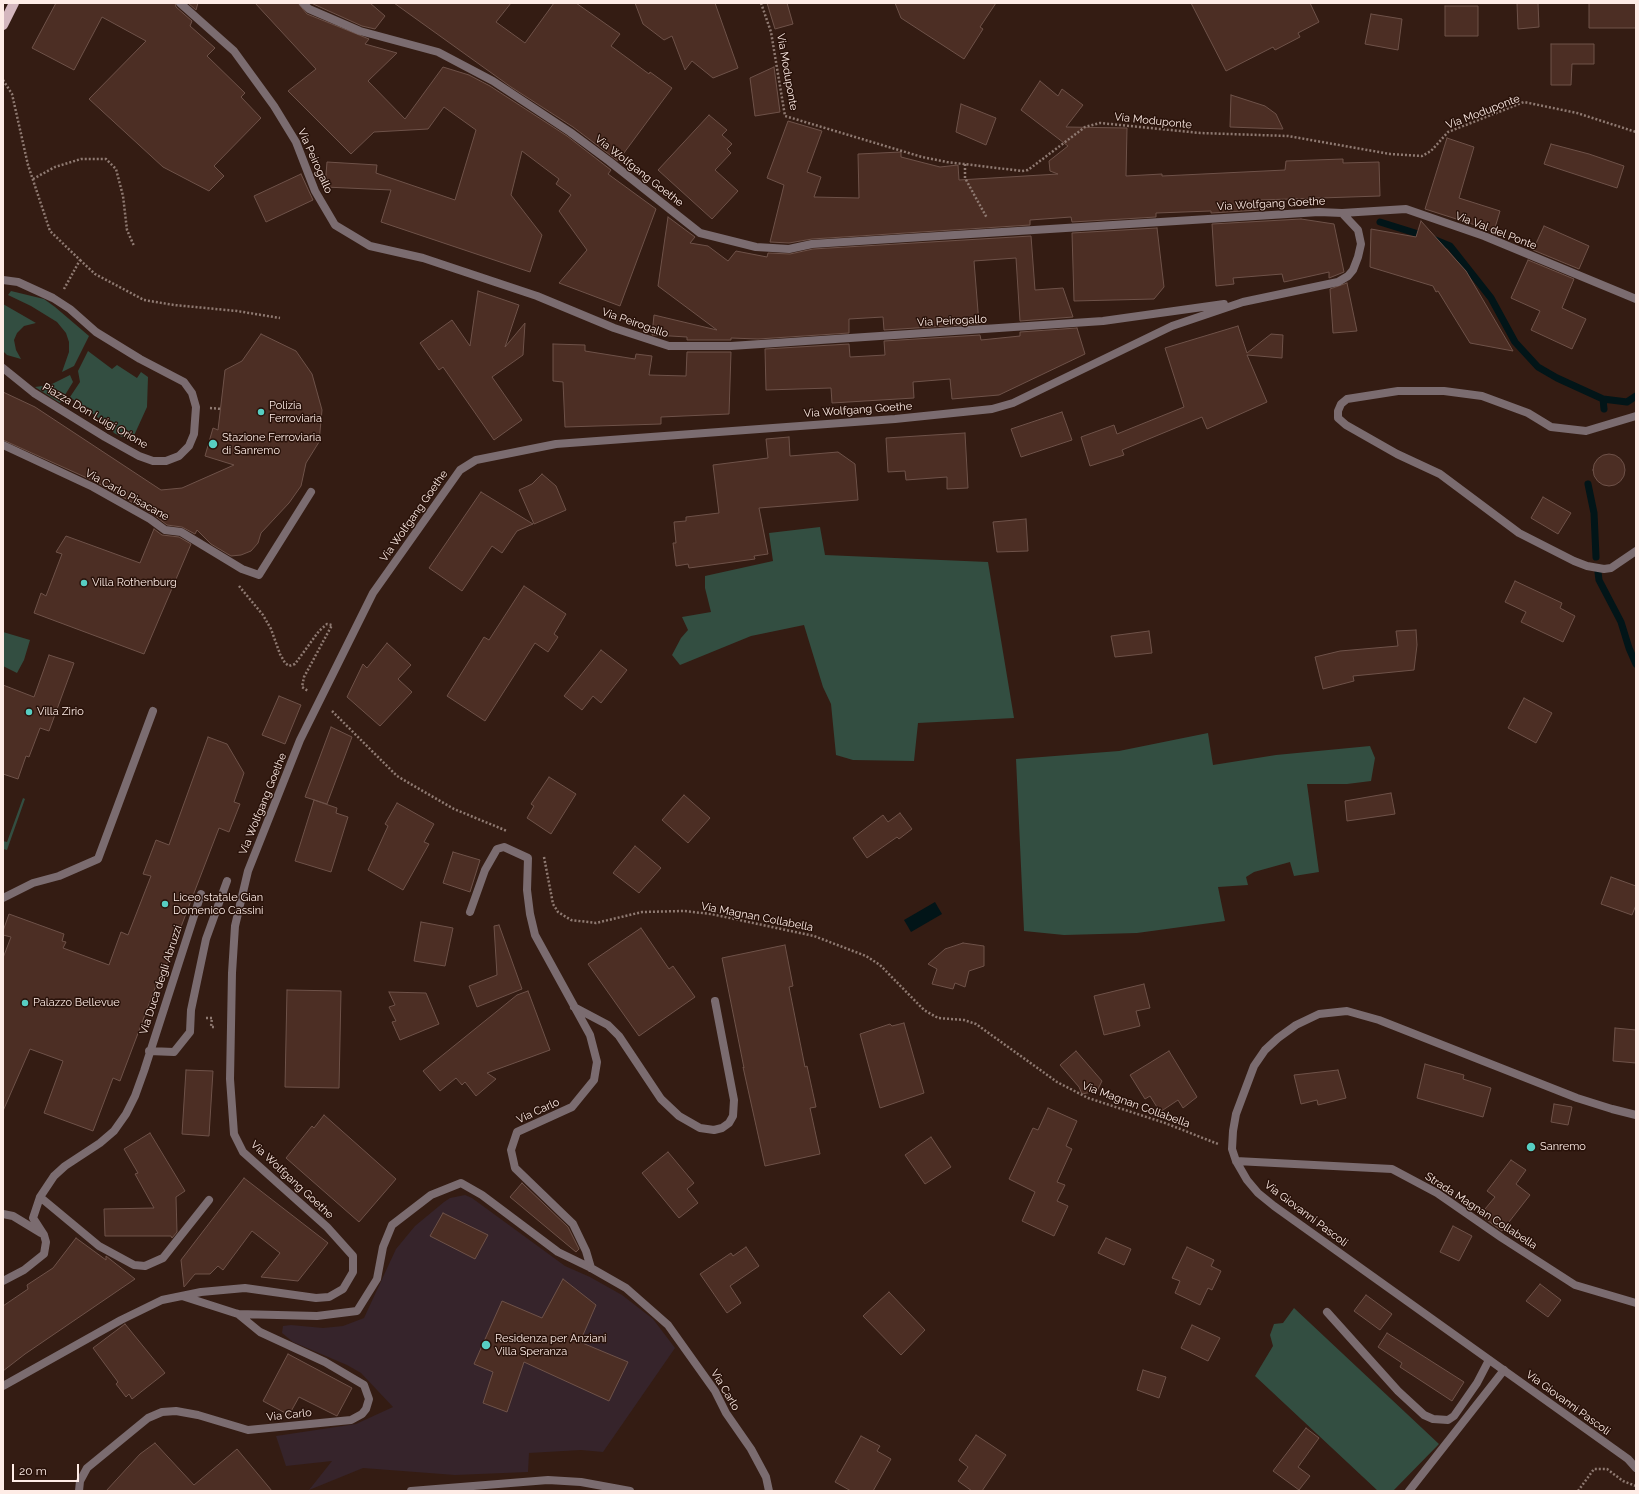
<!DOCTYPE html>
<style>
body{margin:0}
#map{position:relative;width:1639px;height:1494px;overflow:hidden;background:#341c13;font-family:Raleway,sans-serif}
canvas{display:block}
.frame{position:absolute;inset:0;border:4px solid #feece6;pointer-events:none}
.scale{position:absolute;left:12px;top:1464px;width:67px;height:18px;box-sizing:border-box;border:2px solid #feece6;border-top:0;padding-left:5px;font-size:12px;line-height:14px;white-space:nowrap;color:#feece6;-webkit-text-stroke:3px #29120a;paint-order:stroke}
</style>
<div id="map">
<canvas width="1639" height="1494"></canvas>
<div class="frame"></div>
<div class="scale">20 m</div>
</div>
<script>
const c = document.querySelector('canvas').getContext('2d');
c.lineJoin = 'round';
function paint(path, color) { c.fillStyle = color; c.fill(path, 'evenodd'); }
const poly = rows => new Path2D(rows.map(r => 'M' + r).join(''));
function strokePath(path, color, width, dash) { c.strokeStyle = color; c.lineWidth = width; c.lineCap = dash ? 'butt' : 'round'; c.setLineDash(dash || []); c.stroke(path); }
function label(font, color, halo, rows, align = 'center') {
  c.font = font + ' Raleway,sans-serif'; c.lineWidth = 3; c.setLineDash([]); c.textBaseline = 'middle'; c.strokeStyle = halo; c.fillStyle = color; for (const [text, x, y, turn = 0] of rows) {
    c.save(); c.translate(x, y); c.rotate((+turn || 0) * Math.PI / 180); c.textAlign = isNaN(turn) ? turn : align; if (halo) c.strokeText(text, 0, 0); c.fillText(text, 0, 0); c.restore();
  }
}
const medical = poly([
 [465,1195,472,1198,565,1266,590,1277,622,1295,653,1319,675,1348,603,1452,581,1450,529,1453,528,1472,455,1475,363,1468,309,1490,332,1461,286,1466,276,1436,356,1424,393,1407,361,1373,347,1365,293,1342,282,1333,283,1326,291,1325,323,1328,343,1326,364,1318,396,1249,415,1226,444,1202,450,1198]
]);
const green = poly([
 [11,291,44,299,55,307,89,336,74,366,62,372,69,352,69,342,66,333,57,322,31,306,8,295],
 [3,304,36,323,24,326,17,333,14,340,16,350,21,359,7,355,3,351],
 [88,351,112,369,117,365,137,378,141,372,148,377,147,407,132,440,124,438,114,433,108,425,70,397,80,382,78,371],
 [70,375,73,382,60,403,35,387,50,385],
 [820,527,825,555,988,562,1014,718,918,723,914,761,853,760,836,755,831,704,823,687,804,625,751,636,680,665,672,655,681,638,688,630,682,617,711,612,705,588,705,576,773,561,769,533],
 [3,632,30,640,24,660,17,673,3,666],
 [1208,733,1213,765,1276,755,1370,746,1375,758,1371,781,1347,784,1307,784,1319,872,1294,876,1290,862,1254,872,1246,877,1248,885,1218,887,1225,921,1137,933,1064,935,1024,931,1016,759,1119,751],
 [23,798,25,799,7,850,3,849,3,841,7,842],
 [1294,1308,1439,1444,1393,1491,1378,1491,1255,1376,1273,1346,1270,1335,1274,1324,1283,1323]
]);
const water = poly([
 [935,902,942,914,911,932,904,920]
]);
const stream = poly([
 [1380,222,1428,237,1450,246,1491,298,1515,342,1538,367,1557,378,1603,399,1627,402,1636,396],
 [1603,399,1604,409],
 [1588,484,1594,513,1596,557],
 [1598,572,1599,580,1621,622,1629,648,1636,664]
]);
const building = poly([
 [56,3,175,3,176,7,192,21,190,26,215,48,207,56,245,93,241,97,261,118,214,166,224,176,209,191,163,167,89,99,146,41,102,17,74,70,32,48,56,3],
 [188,3,198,3,196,10,188,3],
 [255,3,298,3,307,14,369,39,365,44,397,53,368,81,405,119,443,67,469,75,490,86,567,136,611,170,608,174,656,209,620,306,559,283,587,250,559,211,571,195,556,184,559,179,522,151,511,195,542,235,530,272,381,222,391,190,325,187,327,162,377,165,376,173,455,200,476,130,444,107,428,129,374,132,351,154,288,91,316,69,255,3],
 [311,3,370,3,385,16,375,29,362,26,311,3],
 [394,3,511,3,496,22,525,43,554,3,576,3,620,34,611,46,649,74,650,72,672,88,618,161,573,127,511,87,394,3],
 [635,3,715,3,738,68,713,78,692,61,685,70,672,36,664,40,643,24,635,3],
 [767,3,787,3,793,24,775,29,767,3],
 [895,3,996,3,980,27,983,29,964,59,901,18,895,3],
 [1191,3,1310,3,1319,22,1298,33,1300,37,1275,50,1273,47,1226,71,1191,3],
 [1517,3,1538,3,1539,27,1518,29,1517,3],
 [1589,3,1636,3,1636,28,1589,28,1589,3],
 [1445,6,1478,6,1478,36,1445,36,1445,6],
 [1371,14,1402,19,1398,50,1365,44,1371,14],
 [1551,44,1594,44,1594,64,1572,64,1571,85,1551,85,1551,44],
 [774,67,780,112,755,116,750,78,774,67],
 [1040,81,1058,96,1062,89,1083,105,1066,127,1127,128,1126,176,1162,174,1162,176,1285,170,1286,161,1343,159,1343,163,1379,162,1380,196,1260,200,1259,210,1211,213,1211,211,1156,213,1156,217,1072,222,1071,217,1030,220,1030,225,812,239,789,243,770,242,784,185,767,178,788,121,822,131,807,172,821,177,814,197,859,198,858,154,901,152,901,157,940,167,958,165,959,180,1058,174,1050,171,1049,161,1068,146,1021,110,1040,81],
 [1231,95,1265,106,1276,114,1283,129,1230,127,1231,95],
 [961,104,996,118,986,145,956,132,961,104],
 [709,115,727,130,722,135,732,144,727,149,731,153,715,170,738,191,712,219,658,170,709,115],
 [1447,138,1474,147,1459,198,1500,211,1494,231,1425,209,1447,138],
 [1551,144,1589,154,1624,166,1617,188,1544,164,1551,144],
 [301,174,313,200,266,222,254,196,301,174],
 [668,217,695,237,690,243,708,246,728,261,736,251,767,257,768,253,790,254,813,249,1031,236,1035,290,1063,288,1073,317,1020,321,1016,258,974,261,979,324,884,330,883,317,849,319,849,333,758,339,731,338,731,340,687,340,687,337,654,335,652,335,654,315,717,330,658,286,668,217],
 [1301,219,1334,224,1344,272,1329,278,1329,272,1284,282,1282,274,1233,278,1234,284,1216,286,1212,224,1301,219],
 [1421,221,1466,271,1513,351,1470,343,1438,291,1436,292,1433,286,1370,267,1371,229,1416,237,1421,221],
 [1544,226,1589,246,1579,269,1533,250,1544,226],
 [1157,228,1164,287,1154,299,1074,301,1072,233,1157,228],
 [1528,260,1574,279,1562,308,1586,319,1572,349,1531,330,1540,311,1511,298,1528,260],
 [1347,283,1357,331,1333,333,1330,289,1347,283],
 [478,291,519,305,505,347,525,323,523,355,492,377,522,420,494,440,443,367,439,370,420,343,452,320,470,346,478,291],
 [1238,326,1247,353,1271,334,1283,335,1282,358,1247,355,1267,402,1207,429,1202,417,1122,450,1124,455,1090,466,1081,437,1114,425,1117,434,1184,407,1165,348,1238,326],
 [1077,328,1085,354,999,395,952,399,950,379,913,382,914,398,832,403,831,388,766,390,765,349,849,344,850,357,885,355,884,341,980,335,981,340,1020,336,1020,332,1077,328],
 [261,334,296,351,312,374,322,410,319,442,306,463,301,486,289,503,261,533,258,543,251,551,241,555,231,556,211,544,197,530,195,534,182,527,167,525,153,514,96,482,3,440,3,392,35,407,161,490,182,488,234,465,205,456,213,428,218,430,225,370,242,361,261,334],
 [553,344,585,345,585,351,635,359,636,354,652,356,649,375,686,376,687,352,731,352,729,414,661,417,661,424,565,427,563,382,553,381,553,344],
 [1062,412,1072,440,1021,457,1011,429,1062,412],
 [965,433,968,488,947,489,947,477,906,480,905,471,888,472,886,438,965,433],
 [789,437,790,456,838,452,855,464,858,500,759,508,768,554,754,556,755,559,689,568,688,564,676,566,673,543,676,543,674,522,686,521,686,517,719,513,713,465,768,458,766,439,789,437],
 '1593 470a16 16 0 1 1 32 0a16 16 0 1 1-32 0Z',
 [542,474,556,486,566,510,534,524,519,490,532,484,542,474],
 [481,492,533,524,517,531,502,553,492,546,462,591,429,568,481,492],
 [1543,497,1571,513,1558,534,1531,518,1543,497],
 [1026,519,1028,551,997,552,993,522,1026,519],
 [154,529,162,535,179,537,191,544,144,654,34,613,41,593,46,596,62,554,56,552,66,536,140,563,154,529],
 [1515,581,1562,603,1560,608,1575,616,1563,642,1521,622,1526,612,1505,602,1515,581],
 [524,586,566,614,554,634,558,637,548,652,535,643,485,721,447,696,484,637,489,640,524,586],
 [1416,630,1417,645,1414,670,1353,676,1354,681,1323,689,1315,657,1340,651,1398,646,1396,631,1416,630],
 [1149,631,1152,653,1115,657,1111,636,1149,631],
 [387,643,411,665,398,679,412,692,380,726,347,697,363,664,367,668,387,643],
 [601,650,627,670,601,703,593,696,582,710,564,696,601,650],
 [49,655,74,663,49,731,40,728,29,757,26,756,18,779,3,774,3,685,34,697,49,655],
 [279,696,301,705,285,744,262,735,279,696],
 [1524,698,1552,713,1536,743,1508,728,1524,698],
 [331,727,352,737,327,804,305,797,331,727],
 [208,737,227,744,244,773,234,802,240,804,229,832,219,828,159,984,157,983,120,1081,113,1078,93,1131,44,1113,63,1061,30,1049,3,1111,3,958,11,937,3,935,3,931,9,914,64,934,62,941,66,942,63,948,109,965,121,932,128,935,151,876,143,874,156,840,169,845,208,737],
 [549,777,576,794,551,834,527,818,534,806,531,804,549,777],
 [1391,793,1395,814,1347,821,1345,801,1391,793],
 [684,795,710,818,688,843,662,820,684,795],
 [314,800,337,808,336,813,348,817,331,872,295,861,314,800],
 [397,803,434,824,424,842,429,844,403,890,368,870,388,826,385,824,397,803],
 [900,813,912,829,899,839,897,837,867,858,853,838,883,815,888,822,900,813],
 [635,846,661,868,639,893,613,873,635,846],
 [453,852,480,860,470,892,443,883,453,852],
 [1611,877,1636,886,1636,905,1632,915,1601,904,1611,877],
 [421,922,453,928,445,966,414,961,421,922],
 [499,925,522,989,477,1007,469,986,497,975,494,926,499,925],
 [641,928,669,969,673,966,695,997,639,1036,588,964,641,928],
 [963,943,984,946,984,966,969,971,965,987,955,983,953,989,932,984,937,969,928,964,945,949,963,943],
 [785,945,793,986,789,987,805,1067,807,1066,816,1107,810,1108,820,1154,765,1166,743,1067,744,1068,722,958,785,945],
 [1144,984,1150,1008,1136,1011,1140,1026,1104,1035,1094,996,1144,984],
 [287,990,341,991,339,1088,285,1087,287,990],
 [528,991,550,1050,487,1073,496,1079,476,1096,465,1082,462,1085,456,1078,440,1091,423,1071,517,995,528,991],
 [389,992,426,993,439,1024,400,1040,392,1022,396,1021,389,1007,395,1005,389,992],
 [904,1023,924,1093,880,1108,860,1034,890,1024,892,1026,904,1023],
 [1615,1028,1636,1030,1636,1063,1613,1061,1615,1028],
 [1076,1051,1102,1081,1097,1091,1082,1094,1079,1087,1060,1065,1076,1051],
 [1169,1051,1197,1097,1183,1108,1178,1100,1160,1112,1150,1096,1145,1099,1130,1075,1169,1051],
 [1425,1064,1464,1075,1463,1079,1491,1088,1483,1117,1417,1098,1425,1064],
 [186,1070,213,1071,209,1136,182,1134,186,1070],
 [1338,1070,1346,1098,1318,1105,1317,1100,1301,1104,1294,1075,1338,1070],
 [1554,1104,1572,1107,1568,1125,1551,1122,1554,1104],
 [1048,1108,1077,1121,1066,1146,1072,1149,1057,1182,1065,1185,1057,1201,1068,1206,1054,1236,1022,1221,1035,1192,1009,1179,1033,1128,1038,1130,1048,1108],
 [324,1115,396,1179,359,1222,286,1158,312,1126,314,1128,324,1115],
 [150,1133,185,1191,176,1197,177,1232,172,1238,171,1236,105,1236,104,1209,154,1208,135,1174,138,1173,124,1149,150,1133],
 [931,1137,951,1167,925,1184,905,1155,931,1137],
 [668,1152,694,1183,687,1189,698,1203,679,1218,642,1173,668,1152],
 [1511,1160,1526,1170,1516,1184,1530,1195,1502,1231,1480,1215,1495,1197,1487,1191,1511,1160],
 [244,1178,328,1243,298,1281,261,1277,280,1253,252,1231,223,1270,218,1266,210,1274,195,1274,184,1287,181,1260,244,1178],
 [522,1183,568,1227,579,1249,576,1252,510,1197,522,1183],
 [443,1213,488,1235,475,1259,430,1236,443,1213],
 [1453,1226,1472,1236,1459,1261,1440,1252,1453,1226],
 [76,1238,106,1260,106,1256,135,1279,25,1354,3,1371,3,1306,28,1289,27,1285,53,1268,76,1238],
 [1106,1238,1131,1249,1124,1265,1098,1253,1106,1238],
 [746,1247,759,1266,730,1286,741,1303,727,1313,700,1274,731,1253,733,1256,746,1247],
 [1187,1247,1214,1260,1211,1266,1221,1271,1212,1290,1208,1288,1200,1305,1175,1293,1180,1281,1172,1278,1187,1247],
 [563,1279,596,1305,580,1342,628,1362,609,1401,524,1362,507,1412,483,1403,493,1372,474,1364,502,1301,542,1318,563,1279],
 [1540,1284,1561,1300,1548,1317,1526,1301,1540,1284],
 [889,1292,925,1330,901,1355,863,1316,889,1292],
 [1366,1295,1392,1314,1380,1330,1354,1311,1366,1295],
 [125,1324,165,1373,132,1399,129,1394,126,1397,116,1384,118,1382,93,1348,125,1324],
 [1192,1325,1220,1338,1208,1361,1181,1348,1192,1325],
 [1387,1333,1464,1382,1452,1401,1400,1367,1402,1363,1378,1347,1387,1333],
 [288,1354,352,1388,337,1416,299,1397,289,1415,263,1401,288,1354],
 [1143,1370,1166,1377,1159,1398,1137,1390,1143,1370],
 [1306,1428,1319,1438,1298,1467,1310,1476,1299,1490,1273,1471,1306,1428],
 [976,1435,1006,1455,982,1491,972,1491,958,1481,968,1467,959,1460,976,1435],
 [861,1436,880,1446,877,1451,891,1459,873,1491,851,1491,835,1482,861,1436],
 [155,1443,194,1485,237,1449,272,1491,106,1491,140,1454,155,1443]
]);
const path = poly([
 [761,3,771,32,785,116,922,157,947,162,1022,171,1028,170,1085,127,1100,123,1200,133,1288,136,1390,154,1422,156,1431,151,1448,132,1524,102,1577,113,1636,132],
 [3,80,12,94,28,165,50,231,80,260,64,289],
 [965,164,965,178,987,218],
 [33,179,55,167,81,159,106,159,116,169,123,196,127,230,134,246],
 [80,260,95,274,144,300,174,305,237,311,280,318],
 [210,408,222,409],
 [239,586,263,615,271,629,280,654,285,663,289,666,295,664,319,631,327,624,332,625,304,677,302,687,308,691],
 [332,711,397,776,454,809,507,831],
 [544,857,553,904,558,912,571,920,596,923,642,912,684,911,711,914,814,936,866,956,880,965,924,1010,938,1018,964,1020,976,1024,1057,1082,1088,1098,1165,1123,1218,1144],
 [206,1018,212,1018,211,1027,216,1027],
 [1578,1491,1594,1469,1607,1469,1623,1481,1636,1486]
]);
const service = poly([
 [3,280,18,282,53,298,70,309,96,332,140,359,184,382,192,393,196,407,194,434,189,446,179,456,166,461,153,461,139,456,105,437,34,393,3,368],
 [1636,416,1586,431,1551,427,1528,413,1482,396,1444,391,1398,391,1347,399,1341,404,1338,411,1338,418,1346,425,1397,454,1440,474,1519,533,1574,561,1587,566,1604,569,1611,568,1636,551],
 [3,445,93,487,150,519,165,530,181,532,242,569,259,575,311,492],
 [3,898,33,883,59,876,98,859,153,711],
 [1327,1312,1398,1391,1424,1415,1433,1419,1448,1420,1454,1416,1477,1383,1489,1360],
 [411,1491,548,1480,581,1482,630,1491],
 [1409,1491,1504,1370]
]);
const minor = poly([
 [180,3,234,51,274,106,296,142,315,191,335,225,370,246,423,258,537,296,614,328,669,346,731,346,1103,321,1224,304],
 [1342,213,1406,209,1484,236,1636,299],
 [470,912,485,870,497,849,504,847,528,858,527,890,530,914,535,935,590,1035,597,1062,594,1080,572,1107,517,1132,511,1150,515,1168,573,1224,586,1251,591,1268],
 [574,1007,608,1025,619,1036,661,1099,679,1116,700,1128,714,1130,722,1128,729,1123,733,1116,734,1100,715,1001],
 [149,1051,174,1052,190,1032,191,1010,206,939,227,881],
 [1636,1115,1612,1109,1577,1098,1379,1020,1347,1011,1319,1014,1296,1025,1278,1038,1265,1050,1254,1066,1236,1114,1233,1131,1232,1149,1236,1161,1247,1180,1258,1193,1274,1206,1628,1459,1636,1468],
 [1236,1161,1392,1169,1437,1193,1502,1238,1575,1285,1636,1303],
 [40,1197,99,1246,134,1265,145,1266,163,1258,209,1200],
 [3,1214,13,1216,41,1233],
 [3,1281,24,1270,44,1254,46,1242,44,1235,33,1218,40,1197,54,1176,65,1166,100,1143,114,1131,126,1114,135,1096,144,1071,201,894],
 [182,1296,238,1314,317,1316,357,1311,377,1279,383,1247,392,1225,431,1195,461,1183,482,1195,558,1252,591,1268,626,1288,668,1325,715,1391,726,1413,751,1449,766,1477,769,1491],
 [3,1386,121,1320,162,1300,201,1292,245,1288,316,1298,329,1297,343,1289,353,1272,353,1256,327,1227,243,1152,234,1134,230,1079,232,973,235,926,248,871,300,740,373,593,460,470,476,460,556,444,895,419,992,409,1013,403,1172,326,1243,302,1338,282,1348,276,1353,270,1358,257,1361,244,1358,230,1342,213,1319,212,812,244,789,249,756,247,700,233,609,161,570,132,493,81,438,52,360,31,309,9,303,3],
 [79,1491,80,1481,87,1468,148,1418,162,1412,176,1411,198,1415,248,1430,351,1420,362,1414,366,1409,369,1399,364,1385,325,1362,260,1332,238,1314]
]);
const primary = poly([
 [3,25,14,3]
]);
const markers = [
 [261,412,4,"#57cec2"],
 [213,444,5,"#57cec2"],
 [84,583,4,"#57cec2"],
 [29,712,4,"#57cec2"],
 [165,904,4,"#57cec2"],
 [25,1003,4,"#57cec2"],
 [1531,1147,5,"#57cec2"],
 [486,1345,5,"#57cec2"]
];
const streetNames = [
 ["Via Moduponte",787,72,80],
 ["Via Moduponte",1483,112,-21],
 ["Via Moduponte",1153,121,6],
 ["Via Peirogallo",315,161,66],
 ["Via Wolfgang Goethe",639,171,38],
 ["Via Wolfgang Goethe",1271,204,-3],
 ["Via Val del Ponte",1496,231,21],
 ["Via Peirogallo",952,321,-3],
 ["Via Peirogallo",635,323,19],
 ["Via Wolfgang Goethe",858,410,-4],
 ["Piazza Don Luigi Orione",95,416,30],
 ["Via Carlo Pisacane",127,495,29],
 ["Via Wolfgang Goethe",414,516,-55],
 ["Via Wolfgang Goethe",263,804,-68],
 ["Via Magnan Collabella",757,917,11],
 ["Via Duca degli Abruzzi",161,980,-72],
 ["Via Magnan Collabella",1136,1105,20],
 ["Via Carlo",538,1111,-25],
 ["Via Wolfgang Goethe",292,1180,43],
 ["Strada Magnan Collabella",1481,1211,33],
 ["Via Giovanni Pascoli",1306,1214,37],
 ["Via Carlo",725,1390,59],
 ["Via Giovanni Pascoli",1568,1403,36],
 ["Via Carlo",289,1415,-6]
];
const poiNames = [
 ["Polizia",269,406],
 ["Ferroviaria",269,419],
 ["Stazione Ferroviaria",222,438],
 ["di Sanremo",222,451],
 ["Villa Rothenburg",92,583],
 ["Villa Zirio",37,712],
 ["Liceo statale Gian",173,898],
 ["Domenico Cassini",173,911],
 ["Palazzo Bellevue",33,1003],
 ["Sanremo",1540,1147],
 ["Residenza per Anziani",495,1339],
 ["Villa Speranza",495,1352]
];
paint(medical, '#36242b');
paint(green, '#334e41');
paint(water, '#021518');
strokePath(stream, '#021518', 7);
paint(building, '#4c2e24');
strokePath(building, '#6e5249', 1);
strokePath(path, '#8f7a72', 2.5, [2, 2]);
strokePath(service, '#7b6c70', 8);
strokePath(minor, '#7b6c70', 8);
strokePath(primary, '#d4b7be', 10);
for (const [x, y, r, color] of markers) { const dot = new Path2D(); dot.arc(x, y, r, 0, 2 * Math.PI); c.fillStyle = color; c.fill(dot); strokePath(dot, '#29120a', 1.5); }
label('11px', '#feece6', '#29120a', streetNames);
label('11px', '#feece6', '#29120a', poiNames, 'left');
</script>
